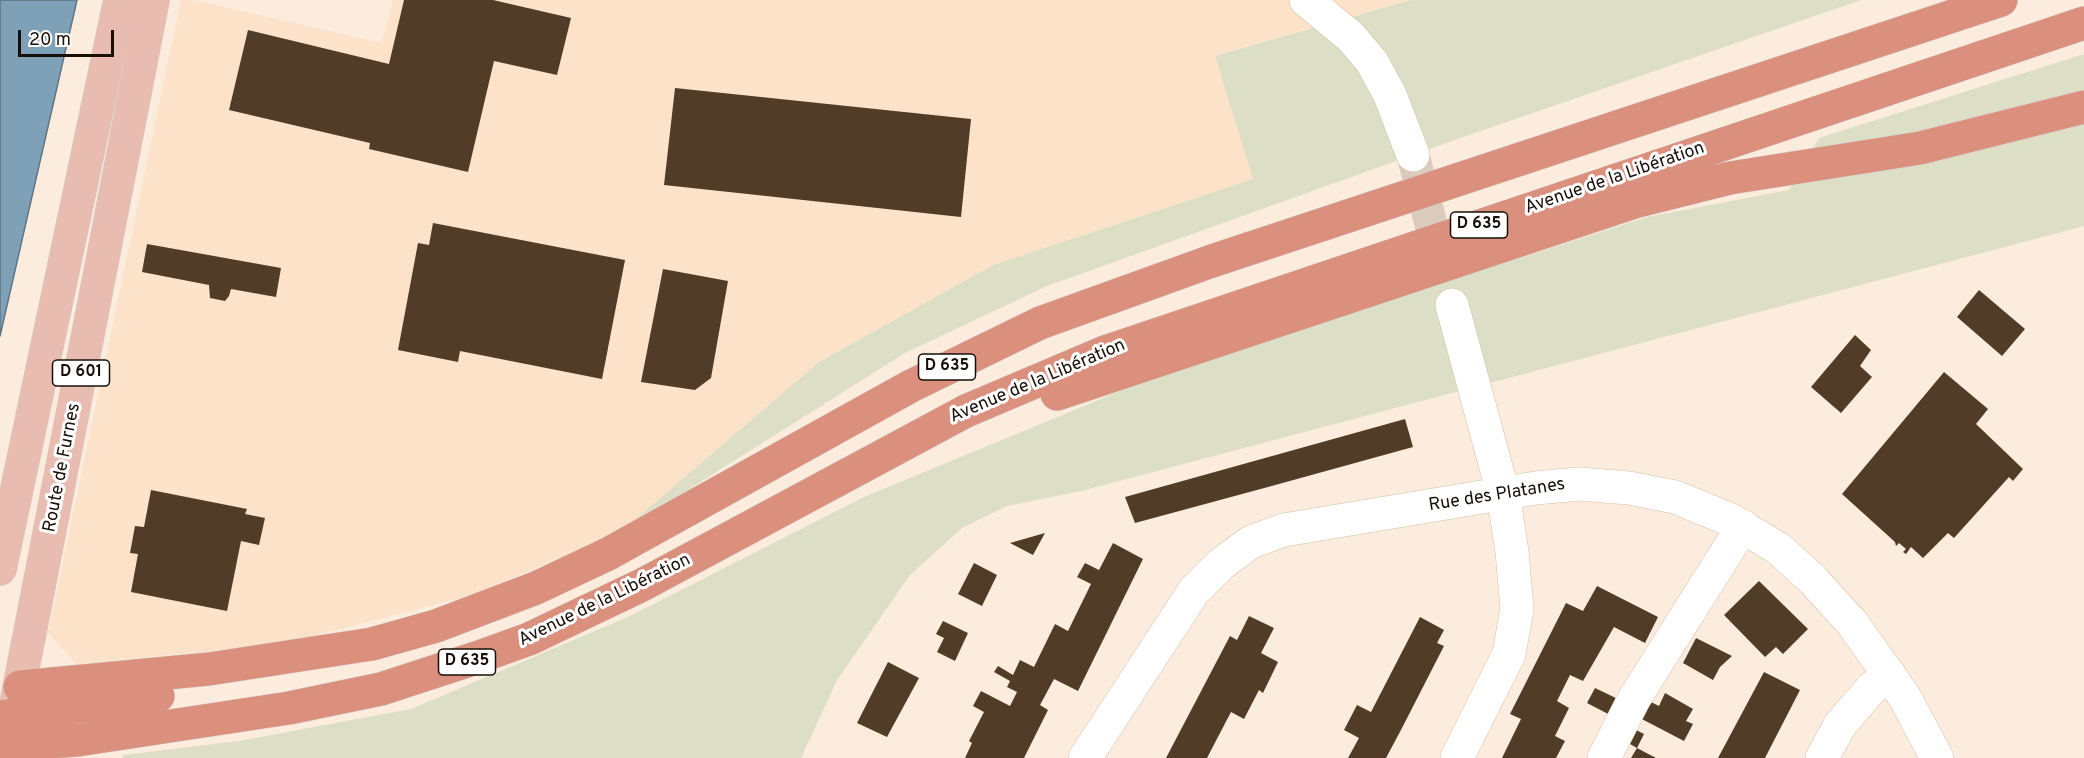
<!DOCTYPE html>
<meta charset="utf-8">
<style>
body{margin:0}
#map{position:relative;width:2084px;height:758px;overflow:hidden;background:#fcecdd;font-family:Overpass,sans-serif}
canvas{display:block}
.scale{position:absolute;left:18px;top:30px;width:96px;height:27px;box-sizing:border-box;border:3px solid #180f06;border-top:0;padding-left:8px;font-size:18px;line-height:21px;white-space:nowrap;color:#180f06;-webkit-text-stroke:4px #fff;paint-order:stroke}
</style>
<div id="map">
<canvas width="2084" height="758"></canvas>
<div class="scale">20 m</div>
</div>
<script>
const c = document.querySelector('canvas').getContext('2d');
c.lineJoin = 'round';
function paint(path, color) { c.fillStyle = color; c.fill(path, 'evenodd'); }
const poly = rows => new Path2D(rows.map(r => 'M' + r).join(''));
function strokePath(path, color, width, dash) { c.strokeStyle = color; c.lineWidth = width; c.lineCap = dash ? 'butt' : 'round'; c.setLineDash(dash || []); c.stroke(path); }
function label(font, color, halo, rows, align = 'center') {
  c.font = font + ' Overpass,sans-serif'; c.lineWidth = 6; c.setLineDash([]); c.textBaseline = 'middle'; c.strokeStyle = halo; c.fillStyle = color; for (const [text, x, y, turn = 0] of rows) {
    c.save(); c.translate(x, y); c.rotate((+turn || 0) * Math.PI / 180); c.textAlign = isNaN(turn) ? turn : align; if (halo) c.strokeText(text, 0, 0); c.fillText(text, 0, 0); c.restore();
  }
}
const built = poly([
 [181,0,193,0,381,43,393,0,1411,0,1215,56,1254,179,993,265,819,362,618,534,469,596,282,644,76,664,48,633]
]);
const green = poly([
 [1411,0,1861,0,1466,136,1047,286,905,353,618,534,819,362,993,265,1253,179,1215,56],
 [2084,54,2084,226,1081,491,1007,506,962,528,910,575,837,680,801,758,123,758,123,755,239,741,411,709,628,617,864,497,1159,375,1647,217,1789,190,1819,138]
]);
const water = poly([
 [0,0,77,0,0,336,0,0]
]);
const building = poly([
 [404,0,493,0,571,18,557,75,494,61,468,172,369,149,370,143,229,110,248,30,389,64],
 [675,88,971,119,961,217,664,185],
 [433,223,625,260,602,379,460,351,458,362,398,350,418,243,429,245],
 [147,244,281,268,276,297,231,289,229,296,225,301,210,298,209,285,142,272],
 [663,269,728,281,711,378,695,390,641,382],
 [1979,290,2025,329,2002,356,1957,317],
 [1855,335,1871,350,1860,366,1872,377,1841,413,1811,387],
 [1944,372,1988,409,1976,424,2023,469,2013,481,2009,477,1954,538,1948,533,1923,558,1911,547,1906,554,1903,552,1906,549,1899,543,1896,546,1895,542,1842,494],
 [1405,419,1413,447,1268,487,1135,523,1125,497],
 [151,490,247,509,245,514,265,518,259,545,241,541,227,611,131,592,138,554,130,553,135,526,144,527],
 [1045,533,1033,555,1010,543],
 [1113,543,1143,559,1078,691,1054,679,1040,705,1048,710,1024,758,965,758,972,743,969,741,984,712,973,706,981,691,1010,706,1017,692,1007,687,1010,681,994,672,998,666,1013,675,1020,660,1034,667,1055,624,1068,631,1091,584,1077,577,1085,563,1099,570],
 [974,563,997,575,982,606,958,594],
 [1759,581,1808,629,1783,654,1776,647,1765,657,1724,615],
 [1597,586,1658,617,1645,643,1614,627,1583,681,1570,675,1557,701,1569,708,1555,736,1565,741,1556,758,1502,758,1521,719,1510,714,1566,603,1583,611],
 [1249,616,1274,628,1261,653,1278,662,1263,693,1259,690,1244,719,1231,712,1207,758,1166,758,1230,636,1237,640],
 [1420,617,1444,630,1437,643,1444,646,1402,728,1386,758,1348,758,1359,738,1344,730,1357,705,1371,712],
 [943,621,968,633,955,661,937,652,944,638,936,634],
 [1696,638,1732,656,1720,667,1713,680,1683,663],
 [888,662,919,678,887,737,857,723],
 [1764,672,1800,690,1765,758,1718,758],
 [1595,688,1620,700,1612,716,1587,703],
 [1665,693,1693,709,1686,721,1693,724,1684,741,1636,716,1645,699,1659,706],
 [1630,727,1644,734,1637,748,1623,740],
 [1637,748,1656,758,1631,758]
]);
const minorTunnel = poly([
 [1413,155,1452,305]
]);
const minor = poly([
 [1306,0,1351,37,1372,62,1390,95,1413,155],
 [1452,305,1503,493,1512,552,1517,609,1509,654,1457,758],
 [1085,758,1194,591,1221,564,1251,542,1284,530,1536,488,1579,484,1629,488,1675,497,1731,520,1779,549,1813,580,1852,623,1904,696,1937,758],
 [1604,758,1634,699,1743,526],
 [1822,758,1840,725,1871,689,1889,674]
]);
const major = poly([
 [0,569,120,0],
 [14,714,153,0]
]);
const highway = poly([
 [1057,394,1634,202,1730,178,1920,148,2084,107],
 [20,687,209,669,372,644,436,626,536,588,608,554,911,386,1040,323,1212,261,2001,0],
 [0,717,158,696],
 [7,745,78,740,289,708,381,689,476,658,529,639,642,585,966,411,1105,352,2084,23]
]);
const shields = [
 [1479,225,57],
 [947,367,57],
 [81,373,57],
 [467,662,57]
];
const shieldNames = [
 ["D 635",1479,225],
 ["D 635",947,367],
 ["D 601",81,373],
 ["D 635",467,662]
];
const streetNames = [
 ["Avenue de la Libération",1615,179,-19],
 ["Avenue de la Libération",1038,382,-23],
 ["Route de Furnes",63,468,-79],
 ["Rue des Platanes",1497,496,-9],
 ["Avenue de la Libération",605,601,-26]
];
paint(built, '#fce2c9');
paint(green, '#dcdec5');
paint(water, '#7ea1b8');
strokePath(water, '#5f7583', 1.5);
paint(building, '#513c27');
strokePath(minorTunnel, '#dacbbd', 33, [33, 16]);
strokePath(minor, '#d8bea6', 34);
strokePath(major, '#d5d4d2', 34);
strokePath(highway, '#d5d4d2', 34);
strokePath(minor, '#fff', 33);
strokePath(major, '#e9bcb1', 33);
strokePath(highway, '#da907d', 33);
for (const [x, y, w] of shields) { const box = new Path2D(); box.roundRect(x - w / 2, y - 13, w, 26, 4.5); c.fillStyle = '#fff'; c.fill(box); strokePath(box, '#180f06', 1.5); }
label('bold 16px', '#180f06', null, shieldNames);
label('18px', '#180f06', '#fff', streetNames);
</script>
